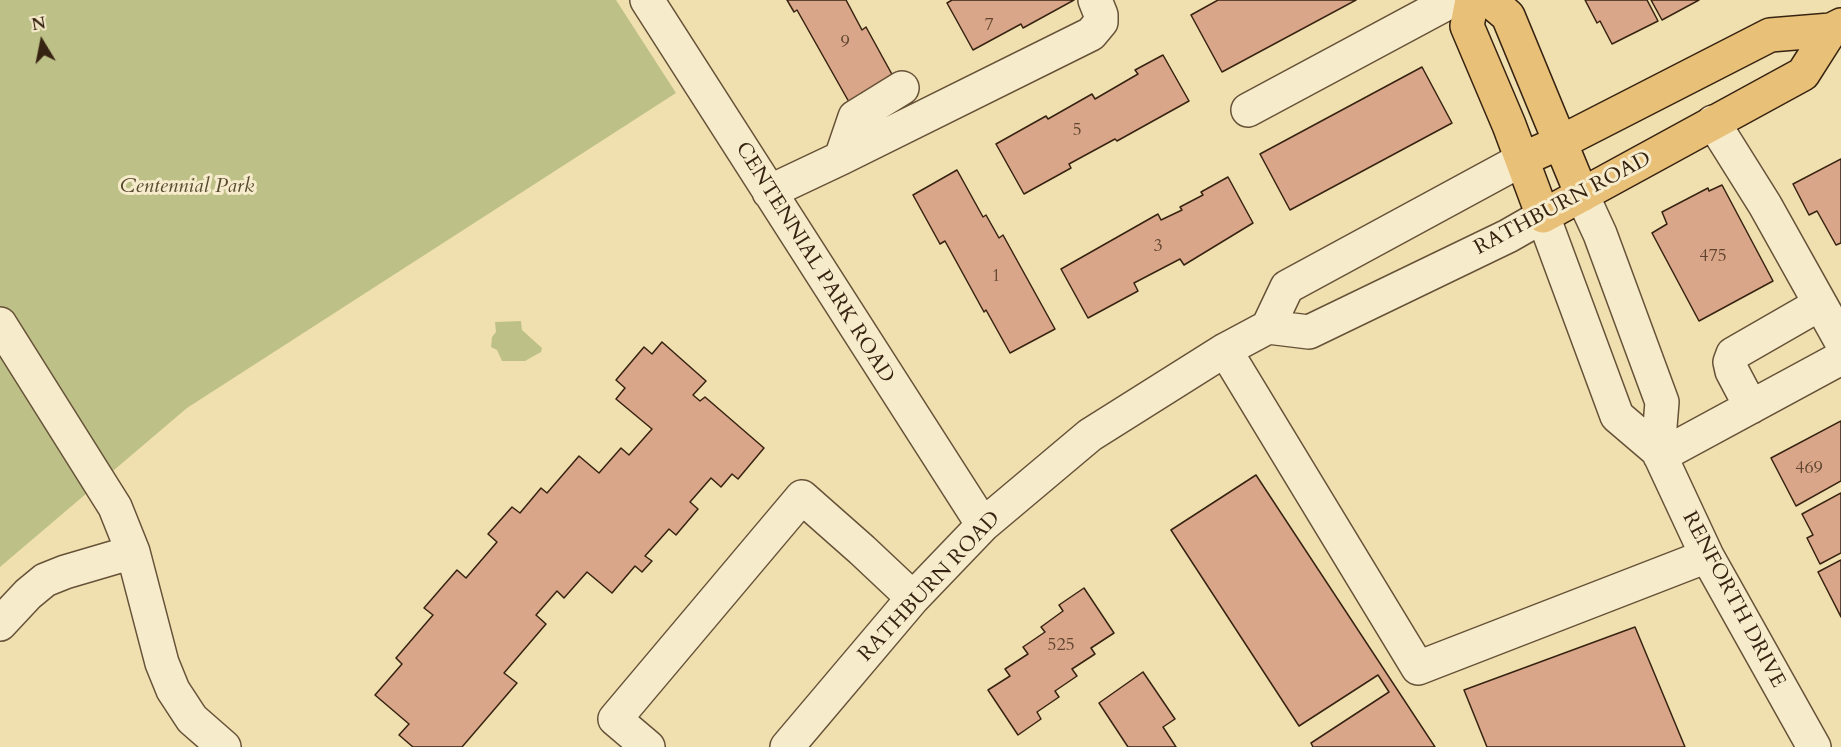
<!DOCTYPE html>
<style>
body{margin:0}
#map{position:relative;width:1841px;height:747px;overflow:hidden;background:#f1e0af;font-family:Cardo,serif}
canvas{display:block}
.north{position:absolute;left:12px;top:12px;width:60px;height:60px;-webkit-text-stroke:4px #f6ebcb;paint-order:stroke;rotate:350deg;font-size:16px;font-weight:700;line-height:24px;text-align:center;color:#372311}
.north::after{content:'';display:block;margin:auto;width:21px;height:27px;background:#372311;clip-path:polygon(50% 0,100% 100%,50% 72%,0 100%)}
</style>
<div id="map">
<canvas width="1841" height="747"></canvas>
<div class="north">N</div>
</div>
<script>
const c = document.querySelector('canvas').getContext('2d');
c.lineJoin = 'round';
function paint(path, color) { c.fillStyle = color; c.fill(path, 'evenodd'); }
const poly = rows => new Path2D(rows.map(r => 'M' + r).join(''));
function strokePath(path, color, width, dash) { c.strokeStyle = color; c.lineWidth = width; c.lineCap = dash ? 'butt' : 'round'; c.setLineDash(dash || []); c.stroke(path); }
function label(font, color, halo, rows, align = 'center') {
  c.font = font + ' Cardo,serif'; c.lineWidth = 6; c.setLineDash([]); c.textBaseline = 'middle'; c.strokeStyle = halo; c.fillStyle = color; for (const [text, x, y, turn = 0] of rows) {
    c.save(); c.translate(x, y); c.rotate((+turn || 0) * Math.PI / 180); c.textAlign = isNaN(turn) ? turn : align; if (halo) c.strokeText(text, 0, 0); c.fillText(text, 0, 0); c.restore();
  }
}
const green = poly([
 [0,0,616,0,676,93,187,408,0,567],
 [521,321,522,330,542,348,541,352,525,361,502,361,497,350,491,347,492,337,496,332,495,322]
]);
const building = poly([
 [787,0,846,0,862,30,866,27,894,78,849,102,797,10,794,12,787,0],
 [952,0,1074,0,1023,28,1021,24,973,50,947,3,952,0],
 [1218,0,1356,0,1222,72,1191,15,1218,0],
 [1585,0,1647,0,1658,21,1612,44,1600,21,1597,23,1585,0],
 [1651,0,1699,0,1662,20,1651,0],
 [1163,55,1189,101,1117,141,1115,139,1069,164,1071,168,1024,194,996,144,1046,116,1048,119,1092,94,1095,99,1138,74,1135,70,1163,55],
 [1422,67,1452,123,1290,210,1260,154,1422,67],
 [1841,159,1841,243,1836,245,1817,211,1809,215,1793,184,1841,159],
 [957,170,983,217,986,215,999,238,1003,235,1055,329,1010,353,986,310,984,312,945,241,940,244,913,195,957,170],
 [1228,177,1253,223,1184,265,1180,259,1134,283,1138,291,1088,318,1061,269,1158,214,1161,220,1182,210,1180,207,1203,195,1201,192,1228,177],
 [1722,185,1773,281,1699,321,1652,233,1667,224,1662,212,1708,188,1709,191,1722,185],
 [662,342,706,381,693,395,700,401,705,397,764,448,738,479,732,474,721,487,711,478,690,502,698,509,676,535,669,529,645,556,652,561,642,572,635,566,612,593,587,572,564,598,557,591,536,615,546,624,504,673,517,683,462,747,413,747,399,735,409,724,375,695,402,664,396,658,433,615,424,608,457,570,466,578,497,542,488,534,512,507,520,513,541,488,547,493,579,456,599,473,621,448,629,455,652,429,616,399,625,388,616,380,644,347,652,354,662,342],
 [1841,421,1841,481,1796,506,1771,458,1841,421],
 [1256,475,1435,747,1313,747,1311,743,1389,692,1378,675,1299,726,1171,530,1256,475],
 [1841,493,1841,553,1820,564,1807,538,1813,535,1802,514,1841,493],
 [1841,560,1841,617,1818,572,1841,560],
 [1084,588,1114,633,1091,648,1095,654,1072,669,1077,676,1055,691,1059,697,1037,712,1041,719,1018,735,988,690,1010,676,1005,669,1028,654,1023,647,1045,632,1041,627,1063,611,1059,605,1084,588],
 [1635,627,1685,747,1487,747,1464,690,1635,627],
 [1143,672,1175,719,1163,727,1176,747,1128,747,1099,703,1143,672]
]);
const minor = poly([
 [647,0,983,525],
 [1248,110,1453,0],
 [1713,122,1765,205,1841,341],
 [841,158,855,117,902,88],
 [769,192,841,158,1091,34,1101,22,1101,15,1095,0],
 [1582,195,1600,234,1662,402,1658,451],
 [0,324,115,507,133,552,162,663,173,690,192,719,224,747],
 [1268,327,1287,287,1523,159],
 [1225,350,1418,668,1707,556],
 [1751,407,1732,371,1730,362,1733,354,1820,304],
 [1660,456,1841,358],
 [0,624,28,594,45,580,65,572,133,552],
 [648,747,615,719,802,497,862,550,913,598],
 [787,747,913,598,983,525,1090,435,1225,350,1268,327,1309,332,1508,236,1543,216,1617,416,1658,451,1707,556,1814,747]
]);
const major = poly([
 [1472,0,1467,26,1509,125,1543,216,1803,74,1831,30],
 [1489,0,1508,16,1582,195],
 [1523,159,1561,142,1770,35,1831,30,1841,25]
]);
const numberNames = [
 ["7",989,26],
 ["9",845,43],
 ["5",1077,131],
 ["3",1158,247],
 ["475",1713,257],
 ["1",996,277],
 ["469",1809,469],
 ["525",1061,646]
];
const parkNames = [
 ["Centennial Park",187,187]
];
const streetNames = [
 ["RATHBURN ROAD",1563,204,-28],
 ["CENTENNIAL PARK ROAD",814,263,58],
 ["RATHBURN ROAD",930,587,-47],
 ["RENFORTH DRIVE",1733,600,62]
];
paint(green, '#bdc188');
paint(building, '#daa689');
strokePath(building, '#372311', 1.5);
strokePath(minor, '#665238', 36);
strokePath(major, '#372311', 36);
strokePath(minor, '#f6ebcb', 33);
strokePath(major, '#e8c078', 33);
label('18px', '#60442f', null, numberNames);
label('italic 21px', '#584a2f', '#f6ebcb', parkNames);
label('21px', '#372311', '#f6ebcb', streetNames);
</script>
